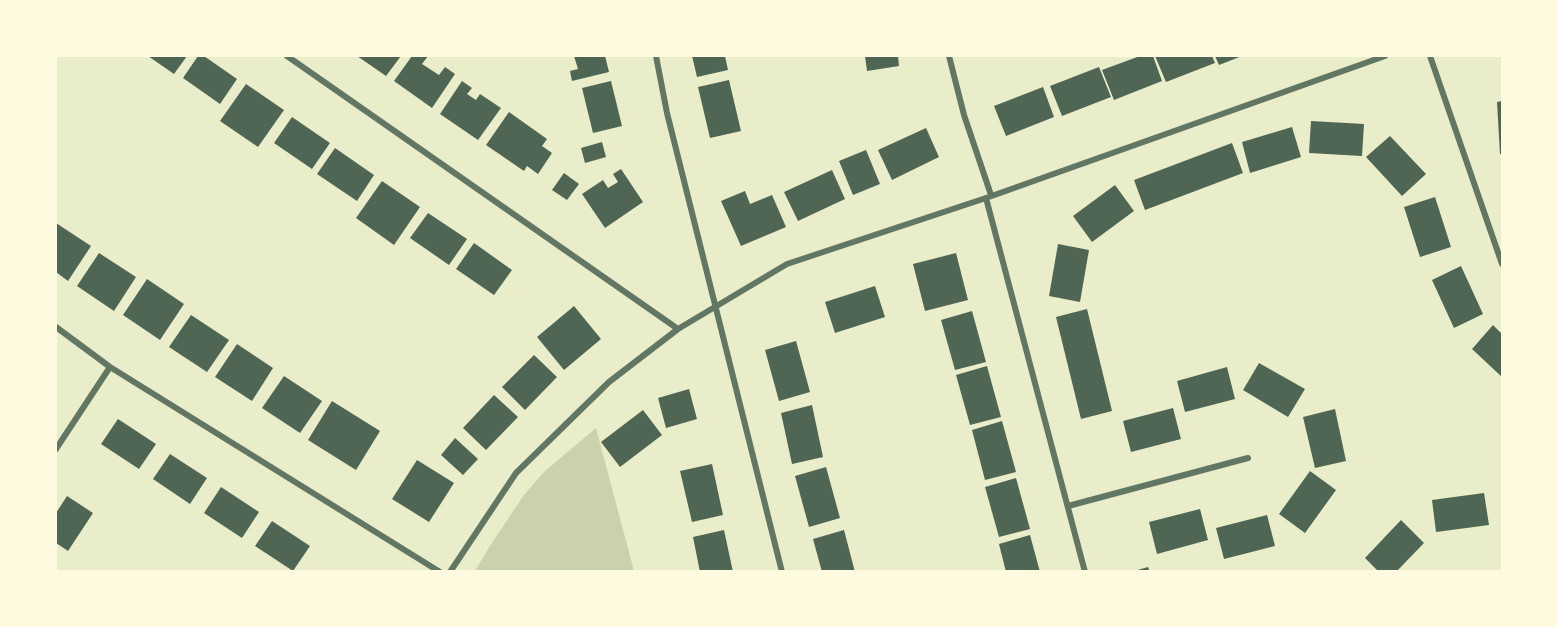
<!DOCTYPE html>
<style>
body{margin:0}
#map{position:relative;width:1558px;height:627px;overflow:hidden;background:#e9edc9;font-family:"Times New Roman",serif}
canvas{display:block}
.frame{position:absolute;inset:0;border:57px solid #fefae0;pointer-events:none}
</style>
<div id="map">
<canvas width="1558" height="627"></canvas>
<div class="frame"></div>
</div>
<script>
const c = document.querySelector('canvas').getContext('2d');
c.lineJoin = 'round';
function paint(path, color) { c.fillStyle = color; c.fill(path, 'evenodd'); }
const poly = rows => new Path2D(rows.map(r => 'M' + r).join(''));
function strokePath(path, color, width, dash) { c.strokeStyle = color; c.lineWidth = width; c.lineCap = dash ? 'butt' : 'round'; c.setLineDash(dash || []); c.stroke(path); }
const green = poly([
 [596,428,634,571,475,571,490,546,524,495,544,472]
]);
const building = poly([
 [148,56,187,56,174,74],
 [198,56,204,56,237,79,220,104,183,78],
 [357,56,401,56,386,76],
 [412,56,428,56,422,64,439,75,445,67,455,74,432,108,394,81],
 [574,56,605,56,609,72,572,81,570,71,578,69],
 [692,56,725,56,728,70,697,77],
 [865,56,898,56,899,66,867,71],
 [1140,56,1153,56,1162,81,1114,100,1102,70],
 [1155,56,1212,56,1215,63,1166,82],
 [1215,56,1242,56,1219,65],
 [1099,67,1111,97,1062,116,1050,86],
 [729,80,741,131,710,138,698,87],
 [462,81,472,88,467,94,476,100,480,94,501,108,478,140,440,114],
 [611,81,622,126,593,133,582,88],
 [246,84,284,110,258,147,220,121],
 [1043,87,1054,117,1006,136,994,106],
 [1502,101,1502,154,1500,154,1497,102],
 [509,112,547,139,542,146,552,153,538,174,527,166,524,171,486,145],
 [292,117,330,143,312,169,274,143],
 [1311,121,1364,124,1362,156,1309,153],
 [1292,127,1301,157,1250,173,1242,142],
 [926,128,939,157,892,180,878,150],
 [1390,136,1426,174,1402,196,1366,157],
 [602,142,606,157,585,163,581,148],
 [1232,143,1243,173,1145,210,1134,180],
 [335,148,374,175,357,201,317,174],
 [866,150,880,184,853,195,839,161],
 [621,169,643,202,605,228,582,194,603,180,608,188,618,182,613,174],
 [832,170,845,199,798,221,784,192],
 [564,173,579,184,567,200,552,190],
 [382,181,420,207,394,245,356,218],
 [1115,185,1134,211,1092,242,1073,216],
 [745,191,750,204,772,195,786,227,741,246,721,201],
 [1435,197,1451,247,1420,257,1404,207],
 [428,213,467,239,449,265,410,238],
 [56,223,91,246,68,281,56,272],
 [474,243,512,270,494,295,456,269],
 [1058,244,1089,250,1080,302,1049,296],
 [99,253,136,277,114,311,77,286],
 [956,253,968,300,925,311,913,264],
 [1461,266,1483,314,1454,328,1432,280],
 [147,279,184,304,160,340,123,315],
 [875,286,885,317,835,333,825,302],
 [574,306,601,339,564,370,537,337],
 [1087,309,1112,411,1081,419,1056,317],
 [972,311,986,362,955,370,941,320],
 [191,315,229,340,207,372,169,347],
 [1493,325,1502,334,1502,377,1472,349],
 [796,341,810,392,779,401,765,350],
 [237,344,273,368,252,401,215,377],
 [534,355,557,377,525,410,502,387],
 [1259,363,1305,389,1288,417,1243,390],
 [987,366,1001,417,970,425,956,375],
 [1227,367,1235,399,1185,412,1177,381],
 [284,376,322,401,300,433,262,408],
 [689,389,697,419,666,428,658,398],
 [494,395,518,417,486,450,463,428],
 [332,401,380,431,356,470,308,440],
 [812,405,823,457,792,464,781,413],
 [1173,408,1181,439,1131,452,1123,421],
 [1335,409,1346,461,1315,468,1303,417],
 [643,410,662,435,620,467,601,442],
 [118,419,156,444,139,469,101,444],
 [1002,421,1016,472,985,480,972,430],
 [455,438,478,459,463,475,441,455],
 [170,454,207,478,190,504,153,479],
 [417,460,454,483,429,522,392,499],
 [712,464,723,515,692,522,680,471],
 [826,467,840,518,809,527,795,476],
 [1310,471,1336,490,1305,533,1279,514],
 [1016,478,1030,529,999,537,985,487],
 [221,487,259,512,242,538,204,513],
 [1484,493,1489,525,1436,532,1432,500],
 [67,496,93,513,68,551,56,543,56,513],
 [1200,509,1208,540,1157,554,1149,522],
 [1267,515,1275,546,1224,559,1216,528],
 [1401,520,1424,543,1396,572,1379,572,1365,558],
 [272,521,310,546,293,571,255,546],
 [724,530,733,572,700,572,693,537],
 [844,530,855,572,822,572,813,539],
 [1030,535,1040,572,1006,572,999,544],
 [1148,567,1150,572,1134,572,1134,571]
]);
const minor = poly([
 [287,56,678,329],
 [656,56,667,113,782,572],
 [949,56,964,115,991,195],
 [1430,56,1502,264],
 [986,198,1085,572],
 [56,327,110,367,440,572],
 [56,449,110,367],
 [1068,506,1248,458],
 [450,572,516,473,609,382,678,329,787,264,986,198,1385,56]
]);
paint(green, '#cad2ad');
paint(building, '#4f6655');
strokePath(minor, '#617663', 6);
</script>
